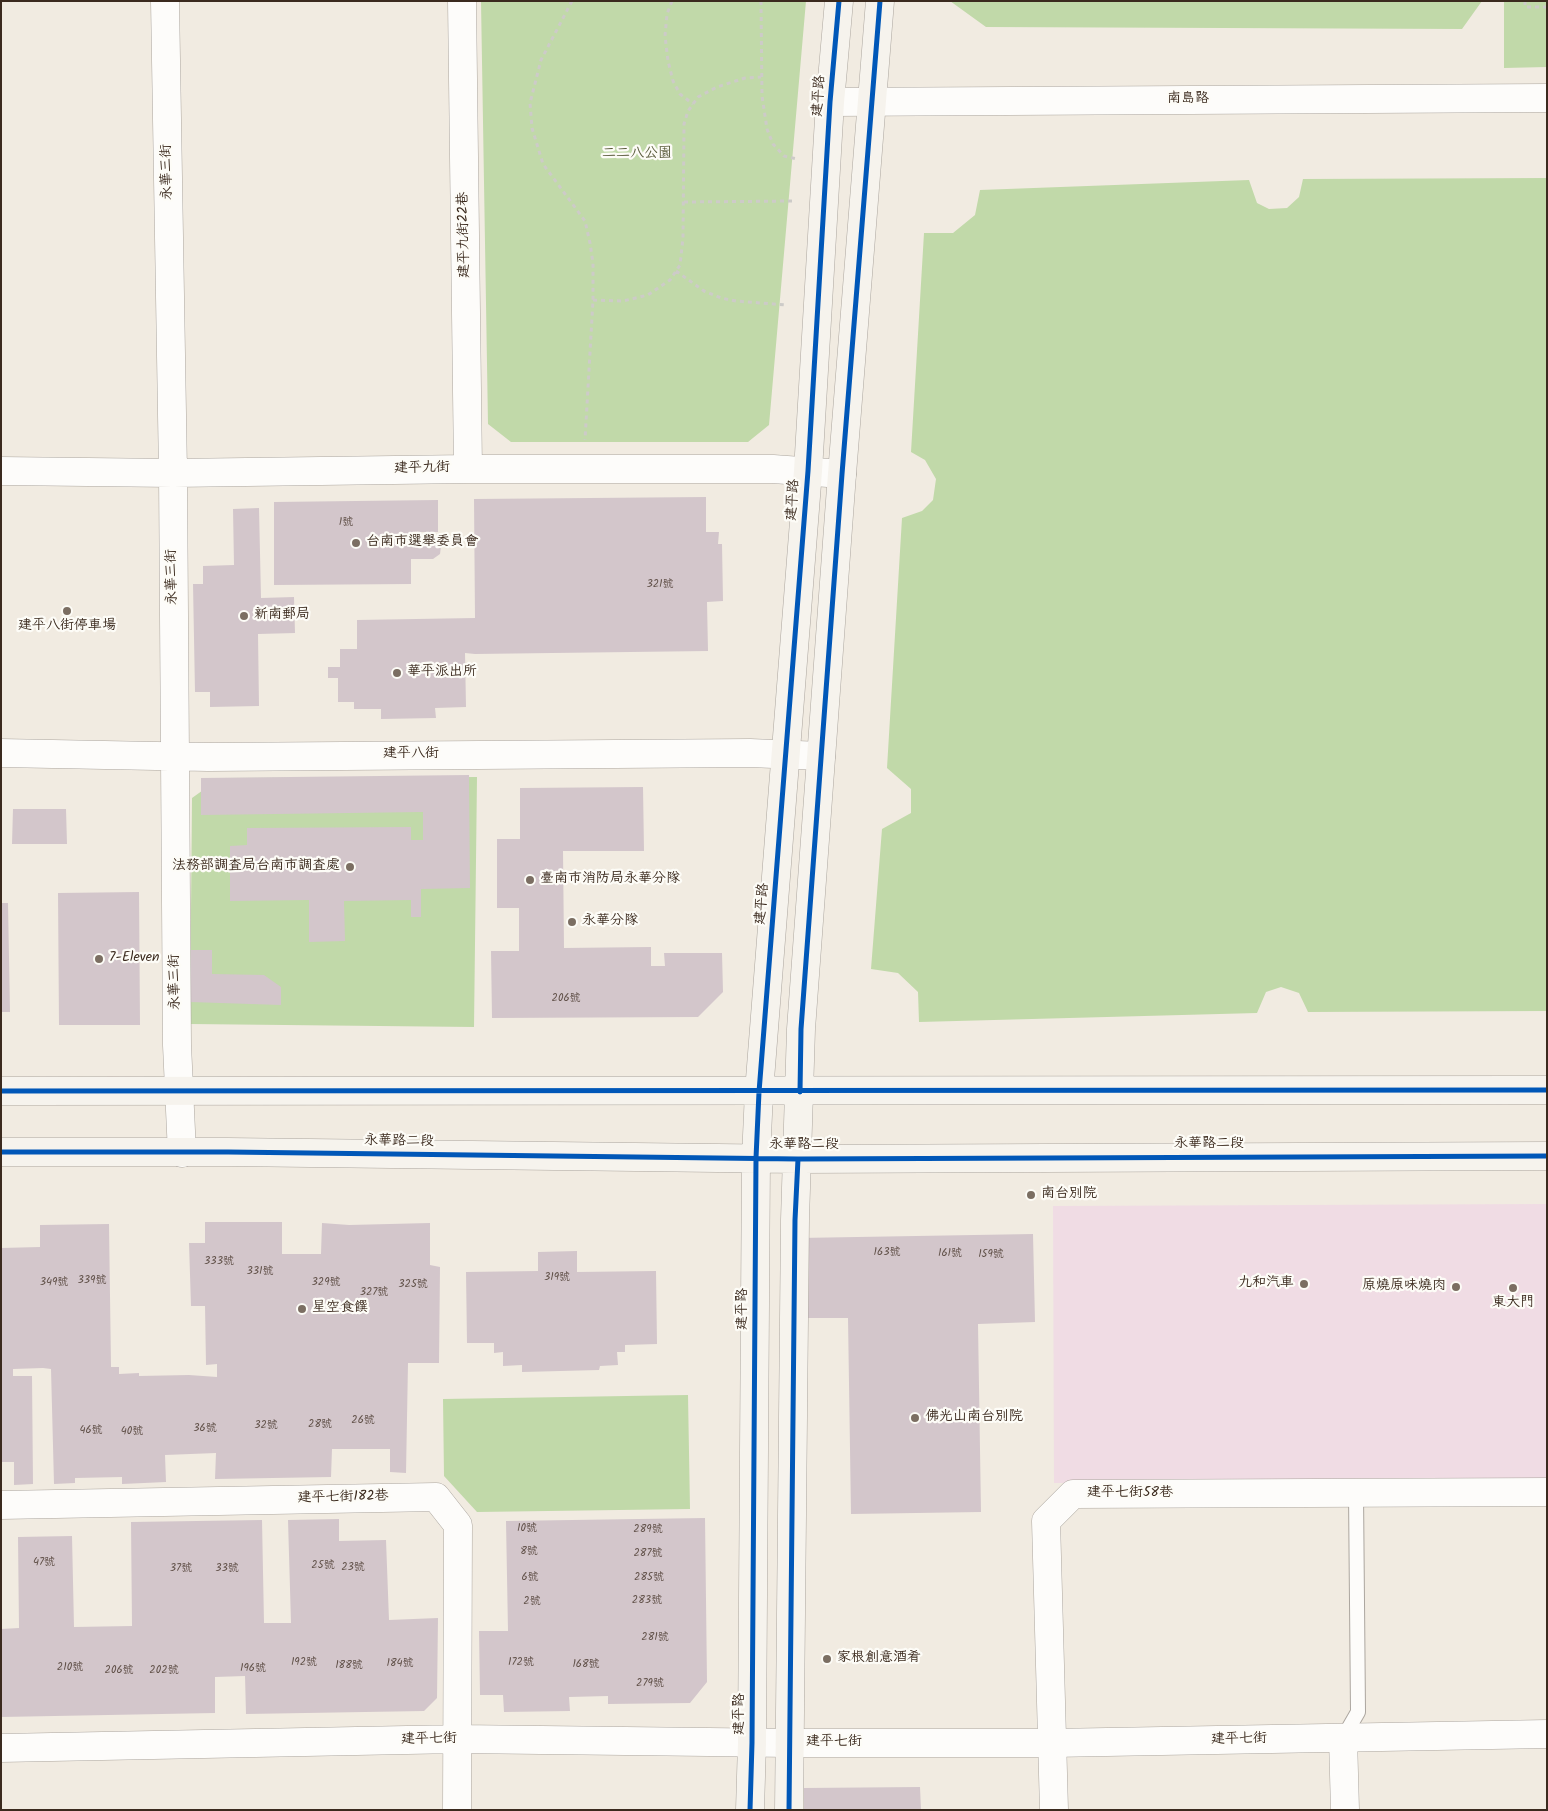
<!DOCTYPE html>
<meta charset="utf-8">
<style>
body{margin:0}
#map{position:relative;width:1548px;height:1811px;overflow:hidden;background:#f1ebe1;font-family:Kalam,sans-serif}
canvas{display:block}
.frame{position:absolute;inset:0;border:2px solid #3b2a1e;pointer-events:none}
</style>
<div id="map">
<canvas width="1548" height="1811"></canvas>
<div class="frame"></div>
</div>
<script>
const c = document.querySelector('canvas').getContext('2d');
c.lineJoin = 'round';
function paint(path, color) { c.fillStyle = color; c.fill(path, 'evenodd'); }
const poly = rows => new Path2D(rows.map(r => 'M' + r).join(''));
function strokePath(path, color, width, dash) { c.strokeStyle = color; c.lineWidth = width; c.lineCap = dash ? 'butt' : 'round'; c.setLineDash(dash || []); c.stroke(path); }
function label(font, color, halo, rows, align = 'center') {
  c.font = font + ' Kalam,"LXGW WenKai TC",sans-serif'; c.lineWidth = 4.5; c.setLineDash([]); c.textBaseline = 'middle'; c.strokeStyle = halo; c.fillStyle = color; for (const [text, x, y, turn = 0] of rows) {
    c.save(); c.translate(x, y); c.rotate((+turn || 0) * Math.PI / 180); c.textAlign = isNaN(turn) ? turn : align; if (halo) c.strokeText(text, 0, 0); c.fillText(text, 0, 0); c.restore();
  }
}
const built = poly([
 [1547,1204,1547,1481,1054,1483,1053,1206]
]);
const green = poly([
 [481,1,806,1,769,425,748,442,511,442,488,424],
 [950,1,1482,1,1462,29,986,27],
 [1504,1,1547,1,1547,67,1504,68],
 [1547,178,1547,1011,1308,1012,1299,993,1281,987,1266,992,1257,1013,919,1022,918,992,898,973,871,969,882,829,911,813,911,789,887,768,902,518,922,511,933,500,936,479,925,460,911,452,924,233,953,233,975,215,980,190,1249,180,1257,203,1269,209,1287,208,1299,197,1303,179],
 [477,777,474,1027,190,1024,192,798,220,778],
 [688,1395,690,1509,477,1512,444,1476,443,1399]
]);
const building = poly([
 [706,497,706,532,719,532,718,544,722,544,723,601,707,602,708,651,475,654,465,653,466,707,435,708,436,718,381,719,381,709,354,709,354,702,338,702,338,678,328,678,328,667,340,667,340,649,357,649,357,620,475,618,474,499],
 [438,500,438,532,421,532,422,541,434,540,441,546,440,554,433,559,411,559,411,584,274,585,274,502],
 [259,508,261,598,294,597,295,633,258,634,259,706,210,707,210,692,195,692,193,584,203,584,203,566,234,565,233,509],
 [469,775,470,888,421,889,421,917,411,917,411,900,344,901,345,941,309,942,309,900,230,901,230,846,247,845,247,828,411,827,411,840,423,840,423,812,201,815,201,778],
 [643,787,644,851,563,851,564,948,651,947,651,966,665,966,664,953,722,953,723,992,698,1017,492,1018,491,951,519,951,519,908,497,908,497,839,520,839,520,788],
 [13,809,66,809,67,844,12,844],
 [139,892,140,1025,59,1025,58,893],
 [1,903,8,903,10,1012,1,1012],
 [191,950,212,950,212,974,264,975,281,987,281,1005,190,1002],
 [205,1222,282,1222,282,1254,321,1254,322,1223,349,1225,430,1223,430,1265,440,1267,439,1363,408,1363,406,1473,390,1472,390,1449,332,1449,331,1477,215,1479,216,1453,165,1455,166,1482,122,1484,122,1477,75,1478,75,1483,54,1484,51,1369,43,1368,13,1369,13,1376,32,1376,33,1484,14,1485,14,1462,1,1462,1,1248,40,1247,40,1225,109,1224,111,1367,119,1367,119,1374,139,1373,139,1376,189,1375,217,1377,217,1364,206,1365,205,1306,191,1306,189,1243,205,1243],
 [1033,1234,1035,1322,978,1324,981,1512,851,1514,848,1318,800,1318,799,1238],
 [577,1251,577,1272,656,1271,657,1344,625,1345,625,1352,617,1352,618,1365,600,1366,599,1370,522,1372,522,1365,503,1366,503,1352,494,1353,494,1343,467,1343,466,1272,538,1271,538,1252],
 [705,1518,707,1682,690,1703,608,1704,608,1696,569,1697,570,1711,504,1712,503,1695,480,1695,479,1631,508,1631,506,1521],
 [339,1519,339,1541,386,1540,389,1620,438,1618,437,1698,424,1711,246,1714,245,1676,215,1677,215,1713,1,1717,1,1629,19,1628,18,1537,72,1536,74,1627,132,1626,131,1522,262,1520,264,1623,291,1623,288,1520],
 [920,1787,921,1810,804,1810,804,1788]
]);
const path = poly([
 [572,1,541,60,530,103,532,128,543,164,585,221,590,243,593,263,593,300,585,440],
 [672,1,667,14,665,36,668,61,673,81,680,94,693,104],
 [761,1,762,96,767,129,773,144,784,156,797,159],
 [1525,1,1525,7,1547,7],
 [684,202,793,201],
 [676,271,704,291,721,298,736,301,786,305],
 [593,300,623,301,648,295,670,280,680,265,683,238,684,124,688,111,698,97,717,87,745,78,761,77]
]);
const lane = poly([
 [1343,1738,1358,1712,1356,1493]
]);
const street = poly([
 [165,1,173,473,177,1045,182,1153],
 [462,1,468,469],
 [830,102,1547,98],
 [1,471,173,473,468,469,773,469,842,474],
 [1,753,208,757,750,753,821,756],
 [1,1505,436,1497,458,1525,457,1810],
 [1343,1738,1345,1810],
 [1,1748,458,1739,791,1743,1052,1743,1547,1734],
 [1054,1810,1046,1521,1073,1494,1547,1492]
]);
const secondary = poly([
 [1,1091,1547,1090],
 [1,1152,228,1152,798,1159,1547,1156],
 [750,1810,752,1743,756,1158,759,1092,808,471,830,102,839,1],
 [789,1810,795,1220,801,1029,842,474,880,1]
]);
const cycleway = poly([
 [1,1091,1547,1090],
 [800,1092,801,1029,842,474,880,1],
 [1,1152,228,1152,798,1159,1547,1156],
 [750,1810,752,1743,756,1158,759,1092,808,471,830,102,839,1],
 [789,1810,795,1220,798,1159]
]);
const markers = [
 [356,543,5,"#7b6e62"],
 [67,611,5,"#7b6e62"],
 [244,616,5,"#7b6e62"],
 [397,673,5,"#7b6e62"],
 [350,867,5,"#7b6e62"],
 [530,880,5,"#7b6e62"],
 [572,922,5,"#7b6e62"],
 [99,959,5,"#7b6e62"],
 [1031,1195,5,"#7b6e62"],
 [1304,1284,5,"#7b6e62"],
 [1456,1287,5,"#7b6e62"],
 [1513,1288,5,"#7b6e62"],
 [302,1309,5,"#7b6e62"],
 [915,1418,5,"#7b6e62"],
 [827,1659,5,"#7b6e62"]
];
const numberNames = [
 ["1號",346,523],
 ["321號",660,585],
 ["206號",566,999],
 ["163號",887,1253],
 ["161號",950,1254],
 ["159號",991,1255],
 ["333號",219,1262],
 ["331號",260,1272],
 ["319號",557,1278],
 ["339號",92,1281],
 ["349號",54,1283],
 ["329號",326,1283],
 ["325號",413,1285],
 ["327號",374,1293],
 ["26號",363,1421],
 ["28號",320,1425],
 ["32號",266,1426],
 ["36號",205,1429],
 ["46號",91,1431],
 ["40號",132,1432],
 ["10號",527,1529],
 ["289號",648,1530],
 ["8號",529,1552],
 ["287號",648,1554],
 ["47號",44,1563],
 ["25號",323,1566],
 ["23號",353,1568],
 ["37號",181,1569],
 ["33號",227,1569],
 ["6號",530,1578],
 ["285號",649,1578],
 ["283號",647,1601],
 ["2號",532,1602],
 ["281號",655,1638],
 ["192號",304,1663],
 ["172號",521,1663],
 ["184號",400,1664],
 ["168號",586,1665],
 ["188號",349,1666],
 ["210號",70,1668],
 ["196號",253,1669],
 ["206號",119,1671],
 ["202號",164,1671],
 ["279號",650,1684]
];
const streetNames = [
 ["建平路",820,96,-86],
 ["南島路",1188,100],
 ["永華三街",168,172,-91],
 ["建平九街22巷",465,235,-91],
 ["建平九街",422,469,-1],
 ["建平路",794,500,-86],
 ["永華三街",173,577,-91],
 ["建平八街",411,755],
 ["建平路",763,904,-85],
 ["永華三街",176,982,-91],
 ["永華路二段",399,1142,1],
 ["永華路二段",1209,1145],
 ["永華路二段",804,1146],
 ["建平路",744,1309,-90],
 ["建平七街58巷",1130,1494],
 ["建平七街182巷",343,1498,-1],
 ["建平路",741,1714,-90],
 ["建平七街",429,1740,-1],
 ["建平七街",1239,1740,-1],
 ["建平七街",834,1743]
];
const parkNames = [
 ["二二八公園",637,155]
];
const poiNames = [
 ["台南市選舉委員會",366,543],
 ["新南郵局",254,616],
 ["建平八街停車場",67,627,"center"],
 ["華平派出所",407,673],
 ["法務部調查局台南市調查處",340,867,"right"],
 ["臺南市消防局永華分隊",540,880],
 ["永華分隊",582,922],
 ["7-Eleven",109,959],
 ["南台別院",1041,1195],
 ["九和汽車",1294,1284,"right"],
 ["原燒原味燒肉",1446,1287,"right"],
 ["東大門",1513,1304,"center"],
 ["星空食饌",312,1309],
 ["佛光山南台別院",925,1418],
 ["家根創意酒肴",837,1659]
];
paint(built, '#f0dce4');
paint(green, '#c1d9a9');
paint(building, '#d3c6cb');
strokePath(lane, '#aca69f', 16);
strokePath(street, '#aca69f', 29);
strokePath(secondary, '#aca69f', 29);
strokePath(path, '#cdcbc8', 3, [4, 4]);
strokePath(lane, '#fdfcfa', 14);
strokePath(street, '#fdfcfa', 28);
strokePath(secondary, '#f6f3ed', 28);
strokePath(cycleway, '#0057b8', 5);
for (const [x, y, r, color] of markers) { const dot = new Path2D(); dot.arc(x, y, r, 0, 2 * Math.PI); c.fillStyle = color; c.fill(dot); strokePath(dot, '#fdfcf7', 2); }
label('11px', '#615149', null, numberNames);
label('14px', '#3b2a1e', '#fdfcf7', streetNames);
label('14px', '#585a3a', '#fdfcf7', parkNames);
label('14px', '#3b2a1e', '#fdfcf7', poiNames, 'left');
</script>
